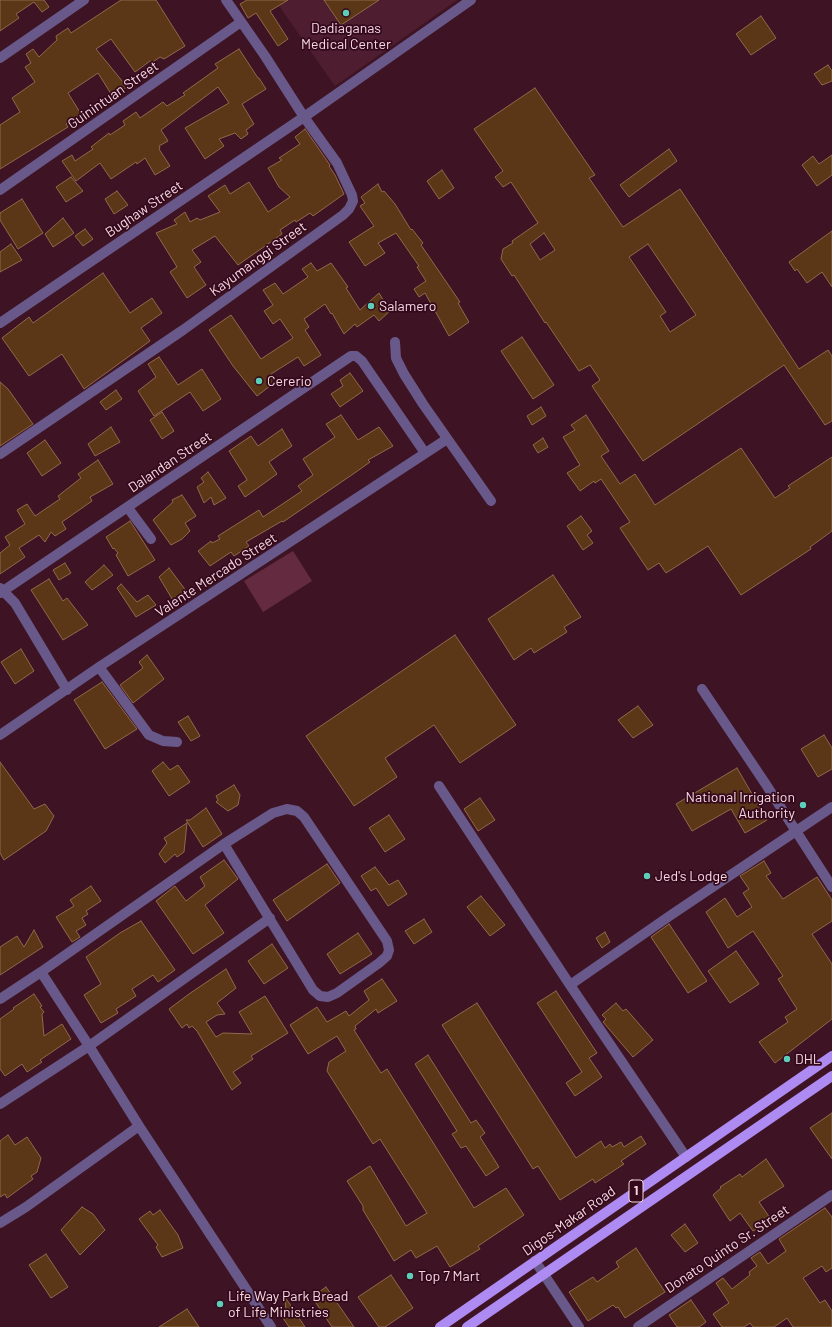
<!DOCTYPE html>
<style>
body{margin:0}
canvas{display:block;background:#3e1424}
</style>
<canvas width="832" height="1327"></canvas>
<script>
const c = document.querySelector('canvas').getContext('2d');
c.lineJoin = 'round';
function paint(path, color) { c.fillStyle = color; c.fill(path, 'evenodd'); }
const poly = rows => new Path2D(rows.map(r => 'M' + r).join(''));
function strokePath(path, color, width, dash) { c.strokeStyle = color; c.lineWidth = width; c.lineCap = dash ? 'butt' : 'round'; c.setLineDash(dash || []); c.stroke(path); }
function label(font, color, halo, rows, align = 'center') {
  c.font = font + ' Barlow,sans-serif'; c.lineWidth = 3.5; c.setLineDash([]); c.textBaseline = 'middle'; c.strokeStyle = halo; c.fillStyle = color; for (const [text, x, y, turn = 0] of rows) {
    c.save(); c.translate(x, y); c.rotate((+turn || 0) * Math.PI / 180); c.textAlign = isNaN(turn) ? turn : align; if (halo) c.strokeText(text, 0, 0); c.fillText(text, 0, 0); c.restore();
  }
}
const built = poly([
 [280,0,457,0,335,86,282,10,277,2]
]);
const green = poly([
 [293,551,312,581,263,612,244,581]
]);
const building = poly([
 [0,0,44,0,49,7,42,12,34,2,16,14,19,18,0,31,0,0],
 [121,0,156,0,185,46,164,59,160,57,153,62,150,61,135,72,111,39,96,49,127,87,113,97,98,73,68,93,81,114,66,124,68,127,0,169,0,125,20,112,12,98,35,82,25,67,31,63,26,54,33,49,39,57,57,40,56,36,68,28,71,33,121,0],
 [247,0,288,0,270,11,288,39,278,46,256,13,248,18,240,4,247,0],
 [324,0,379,0,341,25,324,0],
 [761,16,776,38,751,55,736,34,761,16],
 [239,49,258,78,259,78,266,89,242,104,254,124,246,130,248,134,241,139,235,133,219,139,224,146,205,159,185,128,229,103,218,87,161,130,168,141,159,146,160,148,159,149,170,166,155,175,145,158,137,164,136,162,111,179,100,163,76,181,62,161,72,155,75,161,93,149,91,147,109,133,110,135,125,125,123,121,136,112,140,118,163,102,167,106,185,95,183,93,218,68,215,64,239,49],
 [828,65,832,71,832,81,822,85,814,74,828,65],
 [535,88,595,175,589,178,623,227,680,189,799,369,828,350,832,356,832,421,825,425,784,365,643,461,592,386,600,380,590,365,579,371,546,322,545,323,514,275,512,276,501,259,503,249,513,243,512,241,538,223,511,182,503,187,495,177,503,171,474,129,535,88],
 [544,233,555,250,540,260,530,244,544,233],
 [648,244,696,315,670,332,660,316,666,312,629,257,648,244],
 [305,129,330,165,329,166,335,175,344,194,313,216,310,213,296,222,295,220,280,230,282,234,238,265,215,236,192,250,201,262,194,267,206,285,187,298,170,272,177,267,156,233,177,224,174,220,185,212,190,222,197,218,200,220,220,212,208,196,225,185,230,194,249,182,268,212,290,197,279,187,268,168,282,160,279,158,300,144,295,137,305,129],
 [669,149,677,161,629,197,620,185,669,149],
 [832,155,832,175,817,186,802,165,813,156,819,164,832,155],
 [442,170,454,188,439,199,427,181,442,170],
 [71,177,83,191,66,202,56,187,71,177],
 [378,184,382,192,384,191,395,204,411,230,412,229,423,243,421,245,460,302,458,303,469,322,449,336,425,293,419,297,414,289,426,281,417,267,419,266,396,233,378,243,385,253,365,266,349,242,374,226,360,206,365,203,361,197,378,184],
 [117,191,128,205,114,214,105,199,117,191],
 [22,199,43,233,18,249,0,220,0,213,22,199],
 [63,218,74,233,53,247,45,234,63,218],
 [85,229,93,239,83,246,75,236,85,229],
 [832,231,832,287,822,272,807,283,797,269,795,271,789,262,832,231],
 [11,244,22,260,0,272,0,252,11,244],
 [311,263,317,271,331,263,348,287,346,288,360,310,379,293,390,311,379,321,374,315,357,327,355,324,344,334,332,313,331,314,325,304,304,319,309,327,305,330,321,355,304,366,298,357,271,374,275,382,257,396,233,366,209,330,231,315,261,359,293,338,280,319,273,324,264,311,273,305,263,290,275,283,283,294,308,277,302,269,311,263],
 [103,273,130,313,152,298,162,313,141,328,150,341,84,389,62,354,29,376,2,338,29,317,33,323,103,273],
 [522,337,554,385,533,399,501,351,522,337],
 [159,357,178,385,202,369,221,399,203,411,190,392,154,416,138,391,156,377,148,364,159,357],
 [350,373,363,391,340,407,331,394,343,386,340,380,350,373],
 [0,382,8,389,33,424,0,446,0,382],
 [116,390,122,399,106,410,100,402,116,390],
 [541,407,546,416,532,425,527,416,541,407],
 [162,412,174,431,162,439,150,420,162,412],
 [341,415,358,440,379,427,393,446,368,460,370,462,356,472,283,522,282,521,246,542,249,546,234,556,231,552,210,566,198,551,211,541,212,543,220,539,218,536,259,510,263,517,302,491,298,486,313,475,303,459,335,437,326,424,341,415],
 [586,415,609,451,601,456,620,484,635,474,655,505,741,448,775,498,790,488,788,486,832,457,832,531,810,547,811,549,741,595,708,546,666,573,659,563,648,570,620,528,630,522,601,479,595,483,594,481,580,491,567,473,580,465,563,437,575,430,571,425,586,415],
 [111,427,120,442,95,456,88,444,111,427],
 [282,429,292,446,269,462,277,474,245,497,238,486,247,480,246,478,229,451,251,436,258,446,282,429],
 [543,438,548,447,538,453,533,445,543,438],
 [45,440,61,463,42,476,27,453,45,440],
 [98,460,113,484,90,497,92,501,62,522,66,529,55,536,51,532,45,542,39,535,19,548,25,557,0,574,0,553,10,545,5,537,25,524,17,510,27,504,35,516,60,499,58,496,81,478,78,474,98,460],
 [208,472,226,498,214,505,211,497,204,503,197,487,204,482,201,478,208,472],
 [182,495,196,516,185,523,190,531,182,539,171,545,153,520,173,502,172,500,182,495],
 [581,516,592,531,587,535,593,543,583,550,567,526,581,516],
 [130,521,155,560,128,576,116,555,118,553,114,548,113,549,106,537,130,521],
 [65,563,71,573,59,580,53,570,65,563],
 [104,565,113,575,92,590,85,582,104,565],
 [169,568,187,592,174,602,159,577,169,568],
 [553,575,581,617,564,627,567,632,534,653,531,648,514,660,488,619,553,575],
 [49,579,63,601,67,598,88,625,63,640,31,590,49,579],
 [121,584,137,602,148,595,156,605,136,617,117,588,121,584],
 [455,635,516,725,460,763,434,725,385,758,397,777,354,806,306,736,455,635],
 [21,649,34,671,15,684,1,662,21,649],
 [147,655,164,679,133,703,120,685,143,668,139,662,147,655],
 [102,682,137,729,105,749,74,700,102,682],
 [638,706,653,725,633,738,618,720,638,706],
 [188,716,200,736,191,741,178,722,188,716],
 [824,735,832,748,832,769,818,777,801,749,824,735],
 [0,762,34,809,45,804,54,816,46,831,4,860,0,853,0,762],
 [163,762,170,770,178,765,190,782,169,796,152,771,163,762],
 [737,768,767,820,745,833,731,809,692,831,676,804,737,768],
 [234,785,240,795,238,805,228,811,216,802,218,800,216,796,234,785],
 [480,798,495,820,478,831,464,809,480,798],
 [206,808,222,834,203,847,186,820,190,820,206,808],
 [389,815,405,839,385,852,369,828,389,815],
 [187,823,184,852,177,857,175,854,165,863,159,854,167,843,164,838,187,823],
 [224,860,238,879,205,905,224,933,193,954,156,901,175,886,186,901,205,886,200,877,224,860],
 [764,861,771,873,766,876,783,899,817,877,832,900,832,921,812,934,832,964,832,1019,775,1063,759,1042,788,1022,785,1017,797,1009,778,979,783,976,753,931,728,948,706,912,725,898,737,917,752,907,743,893,749,889,740,876,764,861],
 [327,864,340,883,287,921,273,900,327,864],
 [375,867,389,885,398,880,407,894,388,906,376,888,371,891,361,876,375,867],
 [91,886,101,901,86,911,88,914,82,918,86,925,76,931,80,937,72,942,56,917,74,906,70,900,91,886],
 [481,896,505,925,490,936,467,907,481,896],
 [424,919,432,932,414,944,405,931,424,919],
 [141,921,175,970,158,982,153,975,132,989,136,996,116,1009,118,1013,101,1023,84,995,101,984,86,957,120,933,141,921],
 [669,924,707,981,688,993,651,937,669,924],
 [34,930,43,947,0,975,0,947,17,936,24,947,34,930],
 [605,932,610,942,602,948,596,938,605,932],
 [358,933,372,954,340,974,327,954,358,933],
 [272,944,288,968,264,984,248,961,272,944],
 [736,951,759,984,730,1003,708,971,736,951],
 [226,969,236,988,217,1003,225,1014,217,1015,206,1022,216,1037,223,1033,252,1034,239,1012,265,996,288,1033,251,1056,253,1059,233,1072,241,1083,232,1090,197,1031,192,1026,189,1028,187,1024,182,1028,169,1009,189,994,226,969],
 [382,979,397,1001,378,1013,376,1009,355,1026,356,1029,354,1030,381,1073,387,1069,474,1208,506,1188,524,1215,478,1246,480,1249,450,1267,437,1246,416,1258,411,1250,394,1261,363,1210,363,1206,347,1181,370,1166,406,1226,427,1213,380,1139,373,1144,327,1071,329,1062,346,1051,337,1036,308,1054,290,1025,317,1007,327,1022,346,1011,349,1016,369,1000,364,991,382,979],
 [556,991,597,1053,589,1058,602,1077,575,1096,566,1083,582,1072,537,1003,556,991],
 [34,994,42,1006,40,1007,44,1012,42,1014,44,1036,62,1024,71,1039,40,1060,42,1062,27,1072,22,1064,5,1076,0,1069,0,1019,14,1009,13,1008,34,994],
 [477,1003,576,1158,601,1141,605,1148,610,1144,612,1147,621,1142,624,1147,641,1136,646,1144,621,1161,624,1164,595,1183,593,1179,560,1200,538,1166,533,1169,442,1025,477,1003],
 [616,1003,623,1011,626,1009,653,1040,633,1057,603,1022,606,1019,602,1015,616,1003],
 [428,1055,471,1123,476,1120,485,1133,480,1137,499,1167,486,1176,466,1146,461,1148,452,1134,457,1131,415,1064,428,1055],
 [832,1113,832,1159,810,1128,832,1113],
 [8,1135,15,1145,27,1137,41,1158,37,1172,31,1176,33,1179,7,1198,5,1194,0,1197,0,1141,8,1135],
 [766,1159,784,1186,759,1202,772,1221,763,1228,762,1226,753,1231,740,1213,730,1221,713,1195,721,1188,720,1187,740,1174,742,1177,766,1159],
 [82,1207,93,1214,105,1230,80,1255,61,1230,82,1207],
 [825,1208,832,1217,832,1268,826,1272,822,1266,803,1278,820,1303,825,1300,832,1311,832,1327,793,1327,787,1318,774,1327,753,1327,750,1323,744,1327,722,1327,713,1314,729,1303,716,1283,723,1278,732,1289,750,1275,749,1272,757,1266,751,1258,760,1252,768,1264,786,1251,779,1239,825,1208],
 [160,1210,178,1235,183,1248,162,1257,156,1247,158,1245,139,1219,150,1211,153,1215,160,1210],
 [685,1224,698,1243,685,1252,671,1235,685,1224],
 [636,1248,665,1292,625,1318,618,1307,616,1308,613,1305,588,1321,569,1292,593,1277,597,1282,619,1267,616,1262,636,1248],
 [46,1254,68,1287,51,1298,29,1265,46,1254],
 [391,1275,413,1308,385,1327,379,1327,358,1297,391,1275],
 [326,1287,354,1327,332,1327,312,1297,326,1287],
 [285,1297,305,1327,289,1327,281,1315,286,1312,285,1297],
 [691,1300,706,1322,699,1327,677,1327,669,1315,691,1300],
 [187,1309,199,1327,159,1327,187,1309]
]);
const minor = poly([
 [0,58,84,0],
 [0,190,241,22],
 [0,323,304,117,471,0],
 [395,342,396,358,404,374,423,404,491,501],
 [0,454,183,330,343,215,349,209,353,201,352,195,337,163,304,117,265,56,226,0],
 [128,508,151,539],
 [0,588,15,603,67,690],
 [0,593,351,356,356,356,362,361,425,453],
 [99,667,149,735,163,741,177,742],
 [702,689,765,783,832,887],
 [0,735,99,667,447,439],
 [439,786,570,985,686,1157],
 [41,972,89,1046,139,1126,271,1327],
 [570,985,671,915,832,807],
 [0,999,41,972,224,844,273,813,287,809,297,811,304,817,387,941,389,950,387,956,379,963,337,993,328,997,320,996,313,990,224,844],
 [0,1104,89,1046,270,918],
 [0,1223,26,1207,139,1126],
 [535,1261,579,1327],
 [638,1327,832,1195]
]);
const primary = poly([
 [440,1327,832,1056],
 [467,1327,832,1076]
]);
const markers = [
 [346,13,4,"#5eceb8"],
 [371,306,4,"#5eceb8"],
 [259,381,4,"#5eceb8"],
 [803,805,4,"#5eceb8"],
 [647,876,4,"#5eceb8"],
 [787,1059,4,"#5eceb8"],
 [410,1276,4,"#5eceb8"],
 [220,1304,4,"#5eceb8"]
];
const shields = [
 [636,1191,14]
];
const shieldNames = [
 ["1",636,1191]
];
const poiNames = [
 ["Dadiaganas",346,28,"center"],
 ["Medical Center",346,44,"center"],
 ["Salamero",379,306],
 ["Cererio",267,381],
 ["National Irrigation",795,797,"right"],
 ["Authority",795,813,"right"],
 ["Jed's Lodge",655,876],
 ["DHL",795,1059],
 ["Top 7 Mart",418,1276],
 ["Life Way Park Bread",228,1296],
 ["of Life Ministries",228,1312]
];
const streetNames = [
 ["Guinintuan Street",113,95,-35],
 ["Bughaw Street",144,209,-34],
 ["Kayumanggi Street",258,259,-36],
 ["Dalandan Street",170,462,-34],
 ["Valente Mercado Street",216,575,-33],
 ["Digos-Makar Road",569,1221,-35],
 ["Donato Quinto Sr. Street",727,1249,-34]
];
paint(built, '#4e1d30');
paint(green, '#642a40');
paint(building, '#5b3617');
strokePath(building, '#916849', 1);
strokePath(minor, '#69598a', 10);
strokePath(primary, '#ae8bf2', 10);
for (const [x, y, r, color] of markers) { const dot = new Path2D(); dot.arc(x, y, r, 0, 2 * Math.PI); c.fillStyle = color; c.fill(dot); strokePath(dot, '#33091b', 1.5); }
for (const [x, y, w] of shields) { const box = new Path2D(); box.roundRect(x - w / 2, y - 11, w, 22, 3); c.fillStyle = '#33091b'; c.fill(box); strokePath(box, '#f6d8e1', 1); }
label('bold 13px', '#f6d8e1', null, shieldNames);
label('14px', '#f6d8e1', '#33091b', poiNames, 'left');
label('14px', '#f6d8e1', '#33091b', streetNames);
</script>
